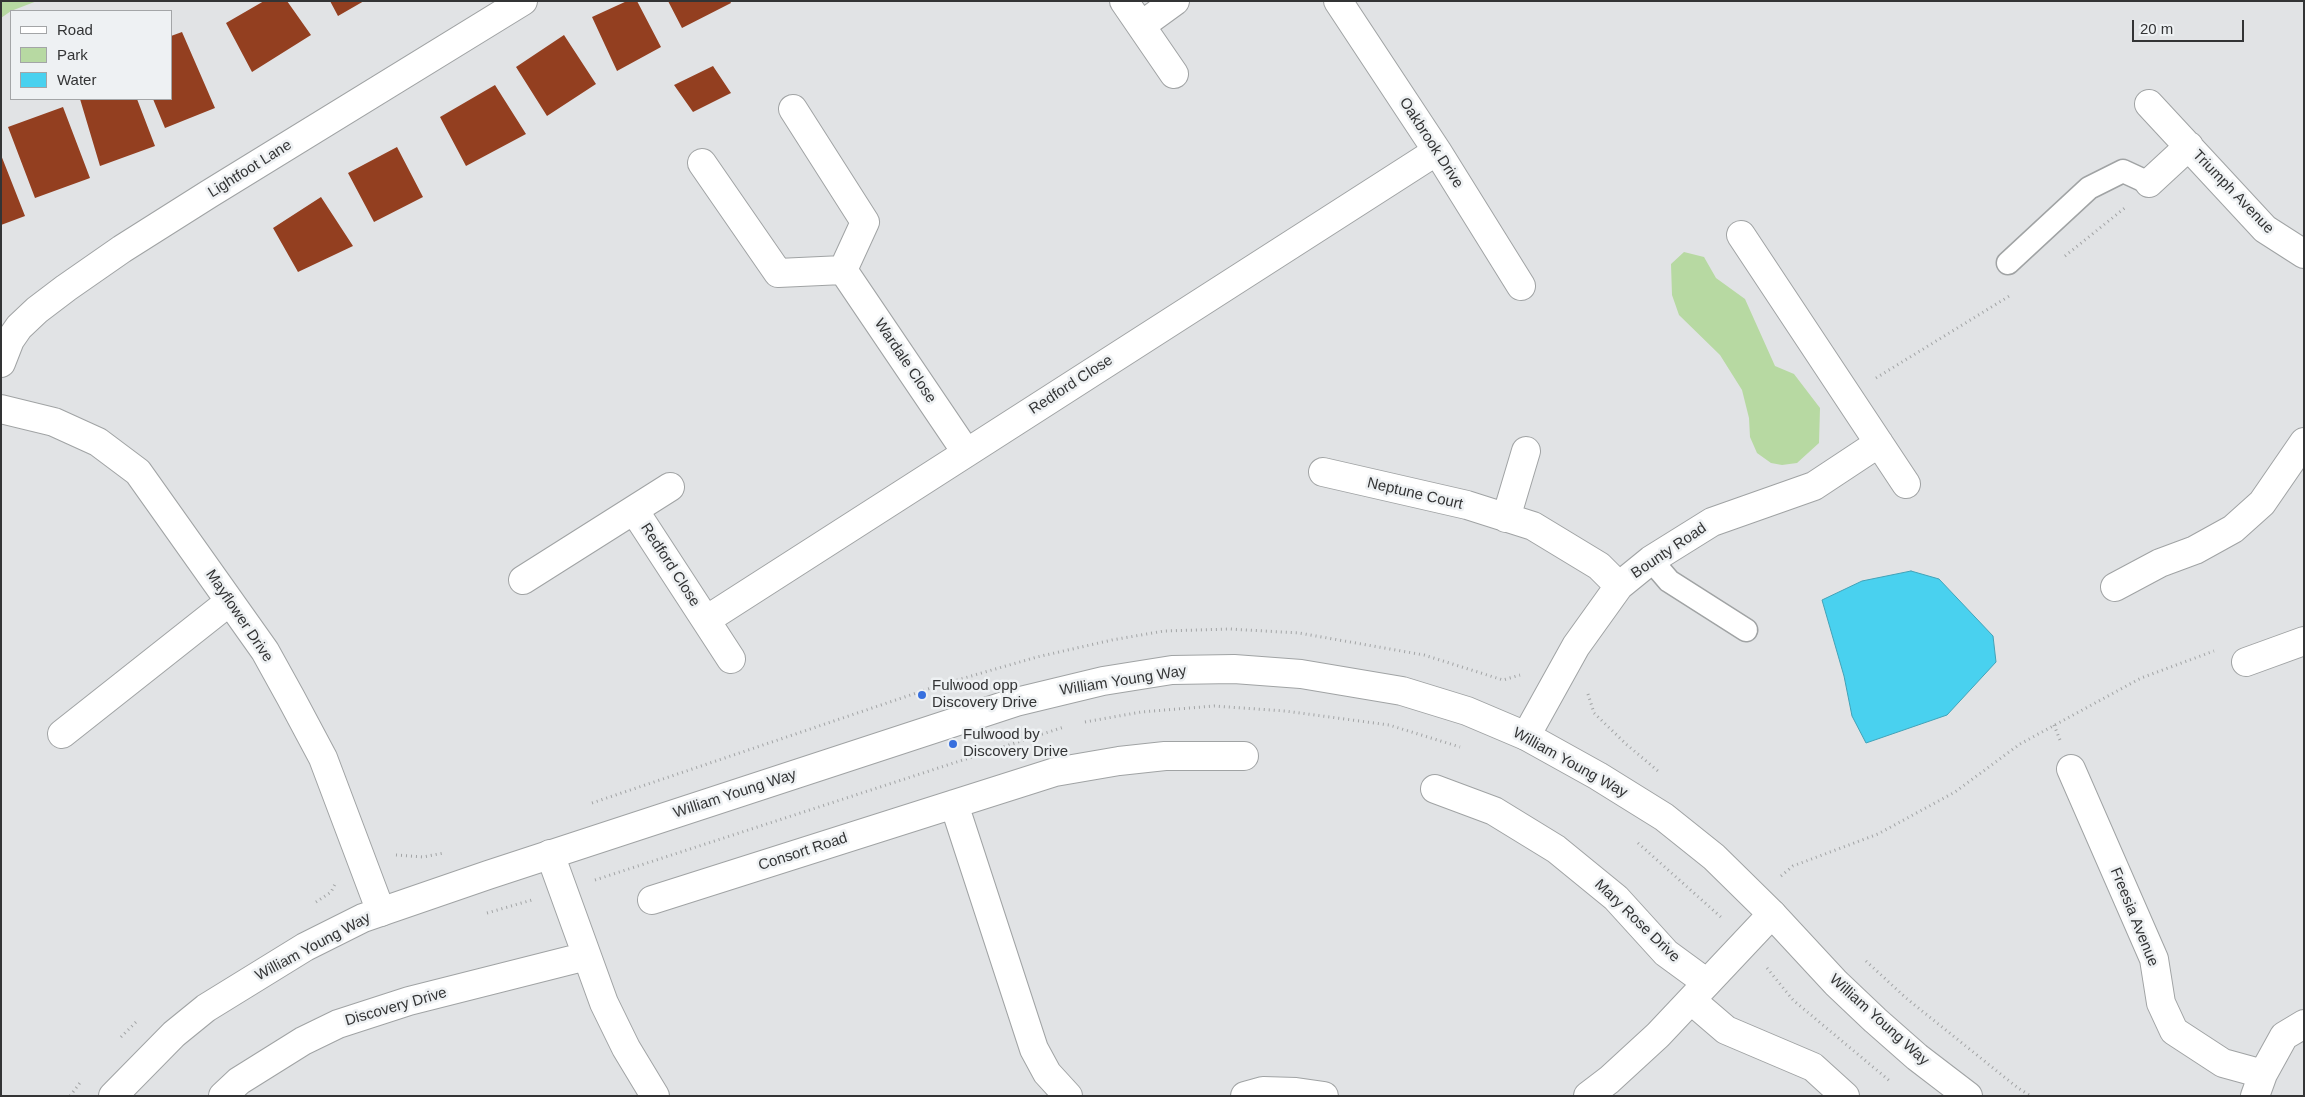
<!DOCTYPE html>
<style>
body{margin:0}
#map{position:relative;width:2305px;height:1097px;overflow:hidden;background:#e1e3e5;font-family:Arial,sans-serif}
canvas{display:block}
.frame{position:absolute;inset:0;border:2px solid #333435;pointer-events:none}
.legend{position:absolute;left:10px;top:10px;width:162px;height:90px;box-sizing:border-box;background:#eef1f3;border:1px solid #a3a5a7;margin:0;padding:6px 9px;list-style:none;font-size:15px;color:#333435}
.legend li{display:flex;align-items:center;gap:10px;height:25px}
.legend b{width:25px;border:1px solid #a3a5a7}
.scale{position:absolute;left:2132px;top:20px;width:112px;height:22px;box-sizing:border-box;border:2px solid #333435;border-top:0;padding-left:6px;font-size:15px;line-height:18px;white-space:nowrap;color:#333435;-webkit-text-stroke:4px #eef1f3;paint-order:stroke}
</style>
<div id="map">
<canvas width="2305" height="1097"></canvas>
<div class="frame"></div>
<ul class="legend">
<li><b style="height:6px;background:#fff"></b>Road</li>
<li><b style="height:14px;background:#b7d9a2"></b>Park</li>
<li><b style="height:14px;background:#49d1ef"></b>Water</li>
</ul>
<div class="scale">20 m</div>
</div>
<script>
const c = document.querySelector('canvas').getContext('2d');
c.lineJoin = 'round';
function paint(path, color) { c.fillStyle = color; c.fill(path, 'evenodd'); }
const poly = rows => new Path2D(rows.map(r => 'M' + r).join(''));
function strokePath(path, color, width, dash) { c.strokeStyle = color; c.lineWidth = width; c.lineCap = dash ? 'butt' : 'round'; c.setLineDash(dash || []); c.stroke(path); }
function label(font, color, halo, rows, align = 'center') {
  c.font = font + ' Arial,sans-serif'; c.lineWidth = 5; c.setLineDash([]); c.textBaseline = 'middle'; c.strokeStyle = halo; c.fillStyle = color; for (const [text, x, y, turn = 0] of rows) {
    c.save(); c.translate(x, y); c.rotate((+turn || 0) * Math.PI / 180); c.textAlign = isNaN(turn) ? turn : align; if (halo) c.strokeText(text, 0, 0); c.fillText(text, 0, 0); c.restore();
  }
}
const green = poly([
 [1,1,37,1,11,11,1,18],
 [1684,252,1704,257,1716,278,1745,299,1775,366,1794,374,1820,408,1819,443,1797,463,1782,465,1771,463,1757,453,1750,437,1749,418,1742,390,1720,355,1679,315,1672,295,1671,264]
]);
const water = poly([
 [1911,571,1939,579,1993,636,1996,662,1947,715,1866,743,1852,716,1844,676,1822,600,1862,581,1911,571]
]);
const building = poly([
 [264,1,287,1,311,35,252,72,226,23],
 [330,1,364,1,338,16],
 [627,1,637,1,661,47,617,71,592,17],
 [668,1,730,1,731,3,682,28],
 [182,32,215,108,165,128,153,99,171,99,171,36],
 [564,35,596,84,547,116,516,67],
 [713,66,731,93,693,112,674,85],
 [495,85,526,134,466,166,440,117],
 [80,99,137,99,155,146,100,166],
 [63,107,90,178,35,198,8,127],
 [397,147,423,197,374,222,348,173],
 [1,155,25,216,1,225],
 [321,197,353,246,298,272,273,228]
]);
const path = poly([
 [2065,256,2126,207],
 [1876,378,2011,295],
 [1588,694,1594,713,1626,744,1658,771],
 [1085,722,1141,712,1214,706,1285,711,1389,725,1460,747],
 [2054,725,2060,740],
 [592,803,940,685,1037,657,1112,640,1164,631,1230,629,1299,633,1424,655,1503,680,1520,675],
 [1638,843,1723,919],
 [396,855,423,857,444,853],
 [1781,876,1793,866,1878,834,1955,792,2020,744,2141,678,2214,651],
 [595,880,1064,727],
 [316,902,331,892,335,884],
 [487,913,532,900],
 [1866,961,1906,998,2018,1088,2031,1096],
 [1767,968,1793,1000,1891,1082],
 [121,1037,138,1020],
 [70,1096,82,1080]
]);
const lane = poly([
 [2008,263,2089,188,2123,171,2149,183],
 [1651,560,1669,581,1746,630]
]);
const street = poly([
 [1124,1,1174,74],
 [1338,1,1437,151,1521,286],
 [1142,25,1175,1],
 [2149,104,2265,229,2304,254],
 [702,163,778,273,843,270,865,222,793,109],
 [2149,183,2189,146],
 [1741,235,1906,484],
 [843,270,966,452],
 [1,363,10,340,19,327,37,310,66,288,122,249,209,194,523,1],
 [1,409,54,422,98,442,138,472,265,651,291,698,323,758,381,912],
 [1323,472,1467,505,1533,526,1599,566,1619,586],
 [634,510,731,659],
 [1506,518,1526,451],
 [523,580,670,487],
 [2115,587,2160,563,2195,550,2233,529,2262,503,2304,442],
 [706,620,1437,151],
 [2246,662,2304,641],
 [62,734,229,602],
 [1526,736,1576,646,1619,586,1651,560,1712,522,1814,486,1879,443],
 [2071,769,2154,959,2161,1003,2174,1031,2223,1063,2263,1074],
 [1435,789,1494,811,1556,849,1616,898,1666,953,1707,983],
 [954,804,1034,1049,1047,1073,1068,1096],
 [550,854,604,1003,626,1048,655,1096],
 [652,900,1055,772,1119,761,1165,756,1244,756],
 [1691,1000,1726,1030,1813,1067,1845,1096],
 [223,1096,239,1081,303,1041,338,1024,409,1001,587,956],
 [1245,1096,1263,1091,1296,1092,1324,1096],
 [1588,1096,1609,1080,1658,1035,1772,914],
 [2255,1096,2263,1074,2284,1036,2304,1024]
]);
const secondary = poly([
 [113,1096,174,1034,206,1008,305,947,363,918,488,875,1016,702,1103,681,1172,670,1234,669,1301,674,1402,691,1467,711,1526,736,1598,776,1664,817,1714,857,1772,914,1836,983,1875,1020,1917,1057,1968,1096]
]);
const markers = [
 [922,695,5,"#376fde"],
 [953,744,5,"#376fde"]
];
const streetNames = [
 ["Oakbrook Drive",1431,143,57],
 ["Lightfoot Lane",250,169,-32],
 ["Triumph Avenue",2233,192,46],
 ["Wardale Close",905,361,56],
 ["Redford Close",1071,385,-33],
 ["Neptune Court",1415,494,13],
 ["Bounty Road",1669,551,-34],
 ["Redford Close",670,565,57],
 ["Mayflower Drive",239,616,56],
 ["William Young Way",1123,681,-9],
 ["William Young Way",1570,763,29],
 ["William Young Way",735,794,-18],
 ["Consort Road",803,852,-18],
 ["Freesia Avenue",2134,917,68],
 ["Mary Rose Drive",1637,921,44],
 ["William Young Way",313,947,-28],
 ["Discovery Drive",396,1007,-16],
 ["William Young Way",1879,1020,42]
];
const poiNames = [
 ["Fulwood opp",932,686],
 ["Discovery Drive",932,703],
 ["Fulwood by",963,735],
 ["Discovery Drive",963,752]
];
paint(green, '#b7d9a2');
paint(water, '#49d1ef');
strokePath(water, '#42a2b7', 1);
paint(building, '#933f20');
strokePath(lane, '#a0a3a4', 25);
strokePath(street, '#a0a3a4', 30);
strokePath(secondary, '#a0a3a4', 30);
strokePath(path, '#a2a4a5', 3, [1, 4]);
strokePath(lane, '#fff', 22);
strokePath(street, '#fff', 28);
strokePath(secondary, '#fff', 28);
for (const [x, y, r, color] of markers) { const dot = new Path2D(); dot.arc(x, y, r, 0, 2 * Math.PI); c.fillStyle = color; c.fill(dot); strokePath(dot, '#eef1f3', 2); }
label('15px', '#333435', '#eef1f3', streetNames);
label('15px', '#333435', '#eef1f3', poiNames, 'left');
</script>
